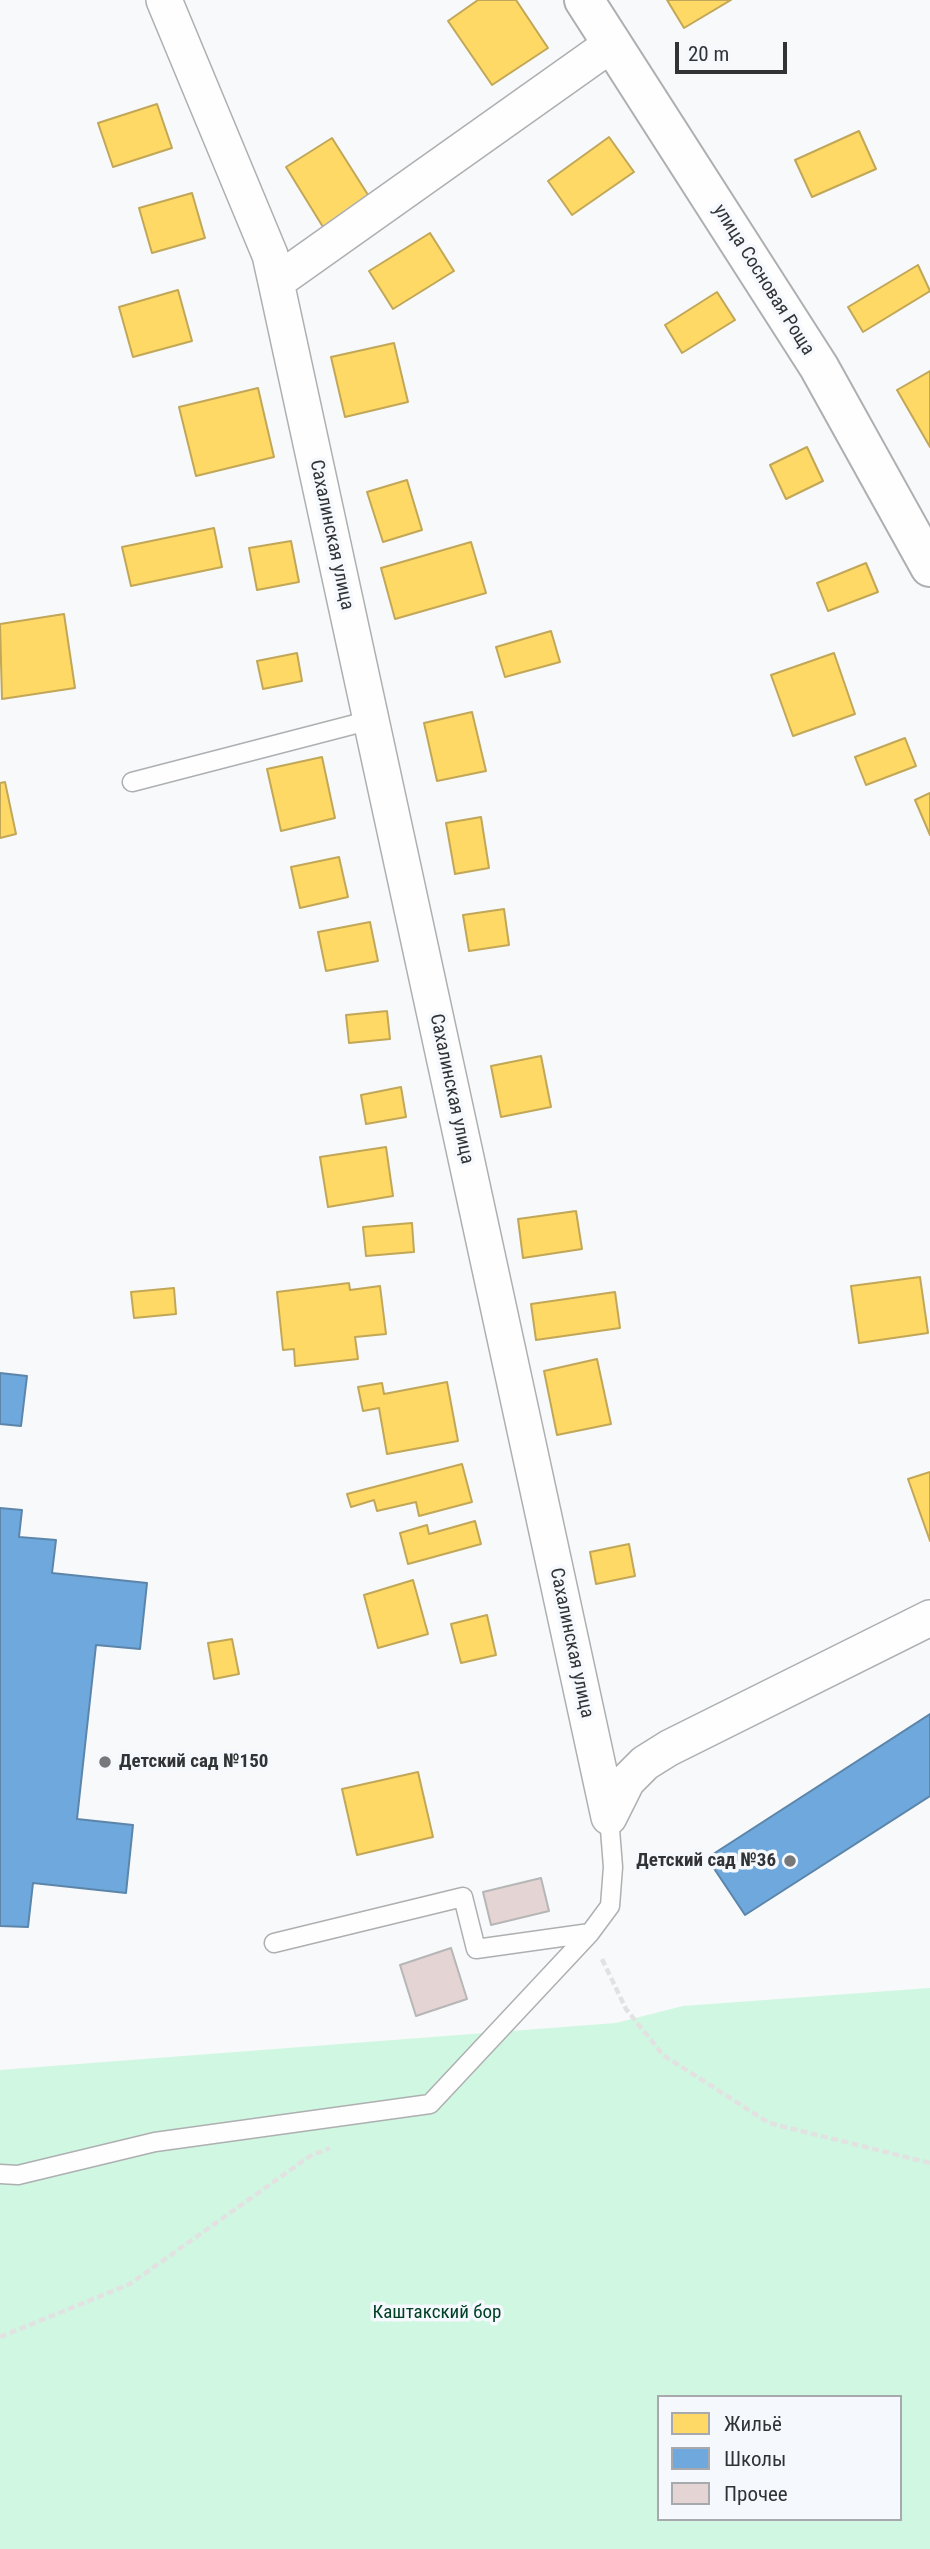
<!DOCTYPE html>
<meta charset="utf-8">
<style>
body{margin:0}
#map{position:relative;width:930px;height:2549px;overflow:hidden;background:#f7f9fb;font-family:"Roboto Condensed",sans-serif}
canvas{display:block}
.legend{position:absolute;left:657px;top:2395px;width:245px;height:126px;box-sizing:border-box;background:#f5f8fd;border:2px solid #a7a9ad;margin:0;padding:9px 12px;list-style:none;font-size:21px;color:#313334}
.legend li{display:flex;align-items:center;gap:14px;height:35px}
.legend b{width:35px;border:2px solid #a7a9ad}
.scale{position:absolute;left:675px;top:42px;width:112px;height:32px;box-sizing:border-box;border:4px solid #313334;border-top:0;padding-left:9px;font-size:21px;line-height:24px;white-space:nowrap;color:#313334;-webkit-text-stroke:5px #f5f8fd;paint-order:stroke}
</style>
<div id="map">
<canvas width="930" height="2549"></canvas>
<ul class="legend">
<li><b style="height:19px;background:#ffd966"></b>Жильё</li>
<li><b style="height:19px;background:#6fa8dc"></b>Школы</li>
<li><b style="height:19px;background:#e4d5d4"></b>Прочее</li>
</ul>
<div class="scale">20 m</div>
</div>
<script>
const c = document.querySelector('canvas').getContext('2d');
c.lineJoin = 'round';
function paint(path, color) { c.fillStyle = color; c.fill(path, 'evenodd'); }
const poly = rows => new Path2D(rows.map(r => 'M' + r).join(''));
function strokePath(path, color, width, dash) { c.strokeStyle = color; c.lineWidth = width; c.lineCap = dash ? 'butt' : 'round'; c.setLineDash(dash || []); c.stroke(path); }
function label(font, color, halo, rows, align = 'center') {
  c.font = font + ' "Roboto Condensed",sans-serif'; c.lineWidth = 7; c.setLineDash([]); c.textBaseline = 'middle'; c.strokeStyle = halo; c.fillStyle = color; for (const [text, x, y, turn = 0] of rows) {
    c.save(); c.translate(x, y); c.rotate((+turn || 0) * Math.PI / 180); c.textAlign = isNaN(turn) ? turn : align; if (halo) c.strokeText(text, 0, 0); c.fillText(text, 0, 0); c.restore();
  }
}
const green = poly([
 [930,1988,930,2549,0,2549,0,2070,616,2023,683,2006],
 [659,2397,900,2397,900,2519,659,2519]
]);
const homes = poly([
 [478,0,516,0,548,48,492,85,448,21,478,0],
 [667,0,731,0,684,28,667,0],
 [157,104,172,148,113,167,98,123,157,104],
 [859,131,876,169,812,197,795,160,859,131],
 [609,137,634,172,572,215,548,181,609,137],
 [332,138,370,198,323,227,286,167,332,138],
 [192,193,205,238,152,253,139,208,192,193],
 [430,233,454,271,393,309,369,271,430,233],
 [918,265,930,291,863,332,848,307,918,265],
 [178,290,192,341,133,357,119,307,178,290],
 [717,292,735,320,682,353,665,325,717,292],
 [394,343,408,402,345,417,331,357,394,343],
 [930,371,930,447,897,390,930,371],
 [258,388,274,457,196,476,179,407,258,388],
 [807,447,823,481,786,499,770,465,807,447],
 [407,480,422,530,383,542,367,492,407,480],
 [214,528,222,567,131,586,122,547,214,528],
 [291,541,299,582,257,590,249,548,291,541],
 [471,542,486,593,395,619,381,568,471,542],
 [866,563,878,592,828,611,817,583,866,563],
 [64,614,75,688,2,699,0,624,64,614],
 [551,631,560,662,505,677,496,647,551,631],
 [297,653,302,681,263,689,257,661,297,653],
 [834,653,855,714,793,736,771,675,834,653],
 [472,712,486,771,437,781,424,723,472,712],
 [905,738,916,766,866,785,855,757,905,738],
 [322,757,335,818,281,831,267,769,322,757],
 [5,782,16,834,0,838,0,783,5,782],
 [930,793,930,835,915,800,930,793],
 [481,817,489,868,455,874,446,823,481,817],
 [339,857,348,897,300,908,291,867,339,857],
 [504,909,509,945,469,951,463,915,504,909],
 [370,922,378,961,326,971,318,932,370,922],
 [387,1011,390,1039,349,1043,346,1015,387,1011],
 [541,1056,551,1107,501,1117,491,1066,541,1056],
 [401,1087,406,1117,366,1124,361,1095,401,1087],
 [386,1147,393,1196,328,1207,320,1157,386,1147],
 [576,1211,582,1249,523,1258,518,1219,576,1211],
 [412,1223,414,1252,366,1256,363,1227,412,1223],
 [920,1277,928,1333,859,1343,851,1286,920,1277],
 [349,1283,350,1290,380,1286,386,1334,355,1337,358,1359,295,1366,294,1349,283,1350,277,1292,349,1283],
 [174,1288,176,1314,134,1318,131,1292,174,1288],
 [615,1292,620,1328,536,1340,531,1304,615,1292],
 [597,1359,611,1424,557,1435,544,1371,597,1359],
 [447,1382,458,1441,387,1454,379,1408,363,1411,358,1387,382,1383,384,1394,447,1382],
 [462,1464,472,1502,419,1516,416,1502,377,1511,374,1500,351,1507,347,1494,462,1464],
 [930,1472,930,1541,908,1479,930,1472],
 [475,1521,481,1544,408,1564,400,1533,427,1525,429,1534,475,1521],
 [629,1544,635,1576,596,1584,590,1552,629,1544],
 [413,1580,428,1634,378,1648,364,1595,413,1580],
 [487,1615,496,1655,461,1663,451,1624,487,1615],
 [232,1639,239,1674,214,1679,208,1643,232,1639],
 [418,1772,433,1837,357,1855,342,1789,418,1772]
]);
const schools = poly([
 [0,1373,27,1376,21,1426,0,1424,0,1373],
 [0,1508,22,1510,19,1537,56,1540,52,1573,147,1583,140,1649,96,1645,77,1819,133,1825,126,1893,33,1883,28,1927,0,1926,0,1508],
 [930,1714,930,1796,745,1915,707,1858,930,1714]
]);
const building = poly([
 [541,1878,549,1911,491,1925,483,1892,541,1878],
 [451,1948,467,1999,416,2016,400,1965,451,1948]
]);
const path = poly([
 [602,1959,626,2009,663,2055,769,2123,930,2163],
 [0,2337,130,2284,310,2156,330,2148]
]);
const lane = poly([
 [132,782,371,720],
 [274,1943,463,1897,476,1949,590,1933,610,1906,613,1867,609,1817],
 [0,2174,18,2175,155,2142,430,2104,590,1933]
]);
const street = poly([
 [164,0,270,255,276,282,609,1817],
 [276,282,613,43],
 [609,1817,627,1781,645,1763,669,1748,930,1618]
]);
const secondary = poly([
 [584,0,819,367,930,567]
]);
const markers = [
 [105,1762,7,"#76787a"],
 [790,1861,7,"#76787a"]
];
const streetNames = [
 ["улица Сосновая Роща",763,280,58],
 ["Сахалинская улица",331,535,78],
 ["Сахалинская улица",451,1089,78],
 ["Сахалинская улица",571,1643,78]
];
const poiNames = [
 ["Детский сад №150",119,1762],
 ["Детский сад №36",776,1861,"right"]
];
const parkNames = [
 ["Каштакский бор",437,2313]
];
paint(green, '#d0f7e1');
paint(homes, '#ffd966');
strokePath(homes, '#c1a757', 2);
paint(schools, '#6fa8dc');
strokePath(schools, '#5c85aa', 2);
paint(building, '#e4d5d4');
strokePath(building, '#b6b6b6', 2);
strokePath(lane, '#adafb1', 21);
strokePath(street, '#adafb1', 38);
strokePath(secondary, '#adafb1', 42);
strokePath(path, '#e2e2e3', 4.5, [7, 3.5]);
strokePath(lane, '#fefefe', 18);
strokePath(street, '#fefefe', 35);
strokePath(secondary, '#fefefe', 38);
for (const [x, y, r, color] of markers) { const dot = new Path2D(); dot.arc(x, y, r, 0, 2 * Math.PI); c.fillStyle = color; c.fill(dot); strokePath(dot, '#f5f8fd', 2.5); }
label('19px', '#313334', '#f5f8fd', streetNames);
label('bold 19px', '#313334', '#f5f8fd', poiNames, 'left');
label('19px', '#004024', '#f5f8fd', parkNames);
</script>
